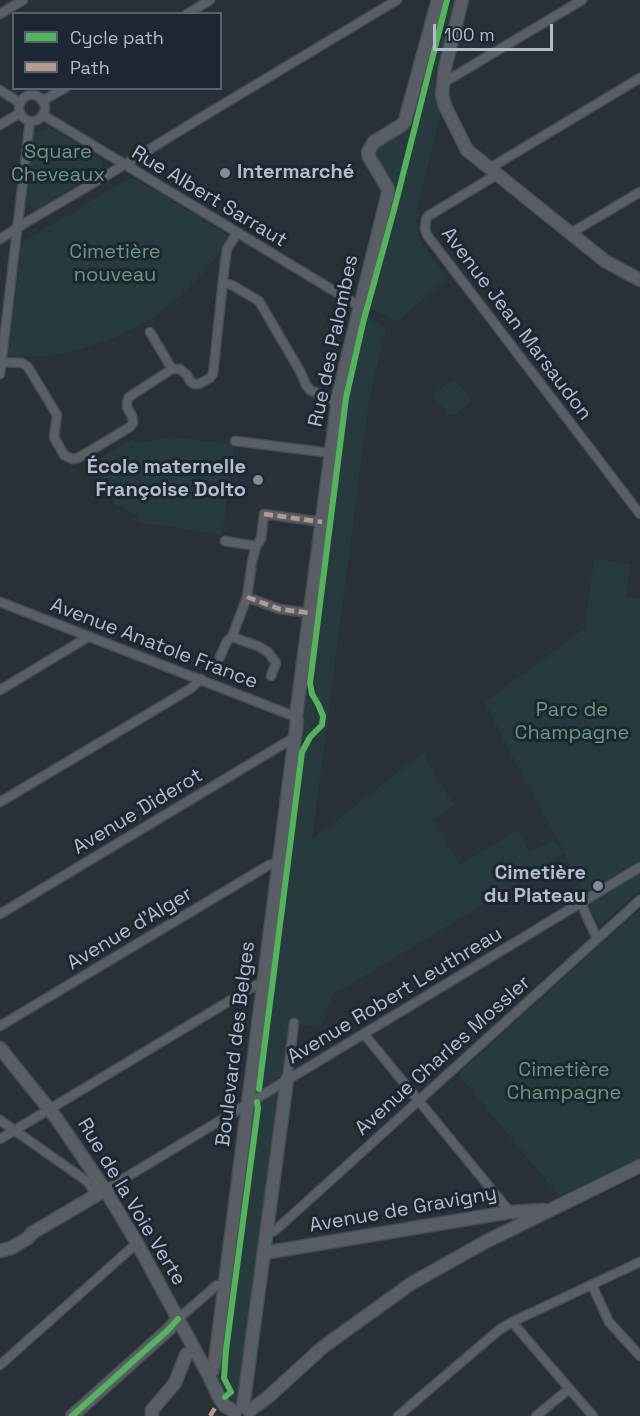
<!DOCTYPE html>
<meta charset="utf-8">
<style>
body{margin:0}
#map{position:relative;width:640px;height:1416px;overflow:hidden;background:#2a3038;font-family:"Space Grotesk",sans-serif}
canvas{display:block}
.legend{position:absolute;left:12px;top:12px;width:210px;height:78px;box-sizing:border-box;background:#1d2633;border:2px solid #59626f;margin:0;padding:8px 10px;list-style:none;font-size:18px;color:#b4bcc9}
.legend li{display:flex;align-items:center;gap:12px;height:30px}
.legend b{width:30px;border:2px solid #59626f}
.scale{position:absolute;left:433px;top:24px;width:120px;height:27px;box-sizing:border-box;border:3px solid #b4bcc9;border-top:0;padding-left:8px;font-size:18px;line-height:21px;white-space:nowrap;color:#b4bcc9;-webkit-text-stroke:4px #1d2633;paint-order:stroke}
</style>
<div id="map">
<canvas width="640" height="1416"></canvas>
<ul class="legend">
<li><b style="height:8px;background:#56b35d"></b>Cycle path</li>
<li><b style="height:8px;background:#b69a8f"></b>Path</li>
</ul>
<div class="scale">100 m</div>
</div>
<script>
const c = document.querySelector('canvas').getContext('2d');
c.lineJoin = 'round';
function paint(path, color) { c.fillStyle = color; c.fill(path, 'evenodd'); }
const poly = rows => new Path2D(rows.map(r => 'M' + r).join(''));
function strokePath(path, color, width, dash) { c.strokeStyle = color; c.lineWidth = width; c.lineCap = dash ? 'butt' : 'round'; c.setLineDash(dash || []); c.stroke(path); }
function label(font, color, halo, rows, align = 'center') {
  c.font = font + ' "Space Grotesk",sans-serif'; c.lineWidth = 6; c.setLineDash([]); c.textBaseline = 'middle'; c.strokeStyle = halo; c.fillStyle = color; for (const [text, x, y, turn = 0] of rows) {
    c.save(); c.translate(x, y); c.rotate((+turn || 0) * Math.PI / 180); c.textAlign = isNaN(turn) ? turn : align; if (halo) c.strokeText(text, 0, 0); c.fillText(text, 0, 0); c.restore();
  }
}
const green = poly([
 [441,0,445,0,371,290,367,289,391,196,374,159,375,146,403,129],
 [450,0,458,0,443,111,441,112,416,213,419,214,416,222,419,240,448,278,397,322,371,308],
 [48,126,102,159,102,170,36,210,26,203,34,133,42,131],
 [132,177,202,219,203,222,208,223,229,236,217,256,199,277,179,297,151,319,116,337,84,348,60,354,45,356,8,356,22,242,69,214,70,216,87,205,88,202],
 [363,315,365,315,386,329,369,400,312,840,422,753,454,805,433,819,460,865,518,830,529,852,552,842,562,848,513,758,485,702,585,628,594,559,630,564,626,597,640,599,640,860,584,893,564,853,523,877,524,880,336,993,334,991,321,1027,289,1023,282,1076,259,1089,256,1086,303,720,300,711,340,403],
 [452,380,456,381,471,398,470,403,453,416,448,415,434,397,435,393],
 [172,437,234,444,222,535,138,522,139,517,127,510,122,505,117,507,100,476,105,473,97,460,133,439,136,443],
 [640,872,640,890,602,924,596,920,590,910,591,903],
 [635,913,640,913,640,1158,559,1196,458,1074],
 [277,1091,280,1094,239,1402,233,1403,228,1400,216,1380,251,1108]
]);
const street = poly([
 [0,14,23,0],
 [187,14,210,0],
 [443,82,453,77,582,0],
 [0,90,20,103],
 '19 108a13 13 0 1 1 26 0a13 13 0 1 1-26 0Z',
 [42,101,65,88],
 [43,115,359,306],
 [0,125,20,113],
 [490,168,640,78],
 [498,174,428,216,426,219,425,229,427,235,640,514],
 [571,233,640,192],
 [0,239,25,223,119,168,212,111,397,0],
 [223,283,232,285,259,301,300,371,306,385,310,390,337,402],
 [150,332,172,369],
 [2,362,22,363,28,367,57,415,54,437,64,455,72,459,78,458,130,427,133,423,132,416,127,407,127,402,129,397,172,369,180,369,187,375,190,381,194,384,199,384,210,378,213,374,225,262,227,249,237,233],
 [0,374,30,121],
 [235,441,330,453],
 [225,541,256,546],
 [247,597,279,609,310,613],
 [0,602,296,717],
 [232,637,258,646,268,652,276,663,271,676],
 [220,657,227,641,232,637,247,597,252,562,256,546,261,539,264,514,322,522],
 [0,690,88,637],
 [0,802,190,689,201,679],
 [581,903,597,939],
 [0,914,290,740,295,740],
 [0,1026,269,865,279,862],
 [364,1034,510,1212],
 [287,1080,294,1023],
 [0,1120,88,1182,93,1190,94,1196],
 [0,1139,256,985,263,984],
 [105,1190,640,867],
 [267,1233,274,1231,279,1227,640,900],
 [592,1285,609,1322,640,1356],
 [178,1319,217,1285,224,1286],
 [512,1322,593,1416],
 [0,1365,137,1243],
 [398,1416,499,1330,512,1322,640,1262],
 [536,1416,569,1389]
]);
const secondary = poly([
 [462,0,445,68,442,95,445,106,467,150,605,261,640,280],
 [0,1048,57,1119,107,1193,137,1243,208,1374,220,1399,225,1406,235,1412],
 [0,1251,11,1248,28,1238,32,1233,105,1190],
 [264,1253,510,1212,544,1210],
 [208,1374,212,1371,215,1361,297,721,296,717,297,709,339,392,388,193,388,189,369,157,368,152,374,142,402,125,405,121,438,0],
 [243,1407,287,1080],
 [249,1411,267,1398,323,1347,412,1283,485,1242,640,1166],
 [72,1416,168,1330,178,1319],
 [152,1416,152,1410,175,1383,186,1355,194,1349]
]);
const quiet = poly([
 [264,514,322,522],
 [247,597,279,609,310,613],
 [210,1416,217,1405]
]);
const cycleway = poly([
 [259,1089,302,752,310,737,322,725,323,716,318,704,312,694,310,683,346,398,363,323,394,210,447,0],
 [225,1397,231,1392,224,1378,226,1350,258,1108,257,1102],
 [72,1416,168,1330,178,1319]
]);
const markers = [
 [225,173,6,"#848b96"],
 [258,480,6,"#848b96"],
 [598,886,6,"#848b96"]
];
const parkNames = [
 ["Square",58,153],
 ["Cheveaux",58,176],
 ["Cimetière",115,253],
 ["nouveau",115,276],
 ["Parc de",572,711],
 ["Champagne",572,734],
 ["Cimetière",564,1071],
 ["Champagne",564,1094]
];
const poiNames = [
 ["Intermarché",237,173,"left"],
 ["École maternelle",246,468],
 ["Françoise Dolto",246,491],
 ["Cimetière",586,874],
 ["du Plateau",586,897]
];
const streetNames = [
 ["Rue Albert Sarraut",209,197,31],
 ["Avenue Jean Marsaudon",516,324,53],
 ["Rue des Palombes",334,341,-78],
 ["Avenue Anatole France",154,644,21],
 ["Avenue Diderot",138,812,-31],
 ["Avenue d'Alger",130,929,-31],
 ["Avenue Robert Leuthreau",395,996,-31],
 ["Boulevard des Belges",236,1044,-83],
 ["Avenue Charles Mossler",443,1056,-42],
 ["Rue de la Voie Verte",131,1202,59],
 ["Avenue de Gravigny",403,1210,-10]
];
paint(green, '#273a3e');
strokePath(street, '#484c53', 11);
strokePath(secondary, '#484c53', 15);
strokePath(street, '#5a5e66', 8);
strokePath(secondary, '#595d64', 12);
strokePath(quiet, '#b69a8f', 4.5, [9, 4.5]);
strokePath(cycleway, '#56b35d', 6);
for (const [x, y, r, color] of markers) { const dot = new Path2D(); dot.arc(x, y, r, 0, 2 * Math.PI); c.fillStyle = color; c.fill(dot); strokePath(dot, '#1d2633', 2); }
label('20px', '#6b9a76', '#1d2633', parkNames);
label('bold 20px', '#b4bcc9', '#1d2633', poiNames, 'right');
label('20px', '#b4bcc9', '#1d2633', streetNames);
</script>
